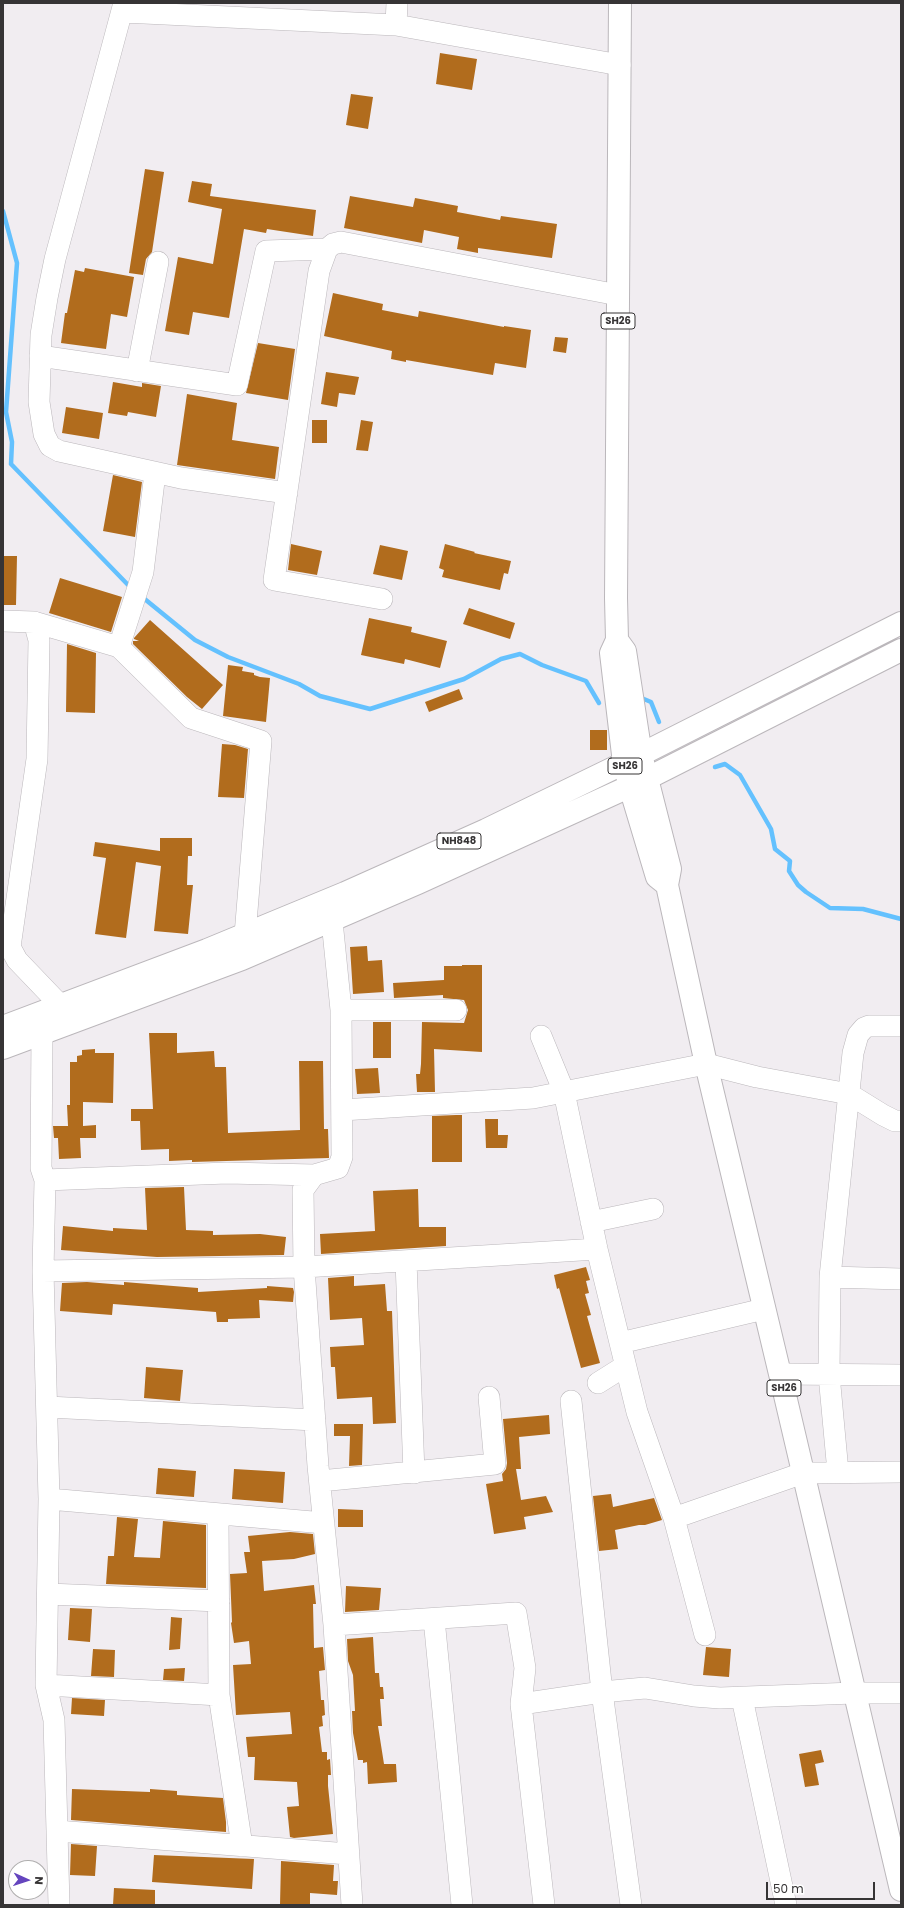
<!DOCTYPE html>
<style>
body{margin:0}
#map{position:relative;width:904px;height:1908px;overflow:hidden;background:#f1edf1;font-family:Poppins,sans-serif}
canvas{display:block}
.frame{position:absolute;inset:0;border:4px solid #363435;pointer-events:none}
.north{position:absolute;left:8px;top:1860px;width:40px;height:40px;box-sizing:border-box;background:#fff;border:1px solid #afaeae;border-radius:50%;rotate:93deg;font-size:11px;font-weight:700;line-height:16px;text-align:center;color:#363435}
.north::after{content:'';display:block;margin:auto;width:14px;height:18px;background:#6545be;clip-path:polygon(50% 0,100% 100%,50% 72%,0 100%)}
.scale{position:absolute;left:766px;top:1882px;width:109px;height:18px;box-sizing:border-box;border:2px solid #363435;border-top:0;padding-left:5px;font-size:12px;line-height:14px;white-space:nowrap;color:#363435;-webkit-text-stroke:3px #fff;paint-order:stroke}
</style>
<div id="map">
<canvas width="904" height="1908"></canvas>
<div class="frame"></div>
<div class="north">N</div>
<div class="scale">50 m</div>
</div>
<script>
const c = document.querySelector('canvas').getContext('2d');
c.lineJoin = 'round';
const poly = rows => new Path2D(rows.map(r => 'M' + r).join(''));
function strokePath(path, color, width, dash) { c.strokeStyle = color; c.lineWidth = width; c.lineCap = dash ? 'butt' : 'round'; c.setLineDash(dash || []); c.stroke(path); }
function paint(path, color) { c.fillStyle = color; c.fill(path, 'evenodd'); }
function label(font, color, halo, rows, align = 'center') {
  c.font = font + ' Poppins,sans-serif'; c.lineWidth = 4; c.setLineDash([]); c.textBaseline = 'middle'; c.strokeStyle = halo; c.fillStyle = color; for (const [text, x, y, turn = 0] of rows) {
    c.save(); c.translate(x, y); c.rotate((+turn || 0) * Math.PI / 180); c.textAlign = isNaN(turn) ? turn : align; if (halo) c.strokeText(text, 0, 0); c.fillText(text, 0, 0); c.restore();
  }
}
const stream = poly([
 [3,211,17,263,6,412,12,442,11,464,132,589],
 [141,596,195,640,228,657,299,684,320,696,370,709,464,679,501,659,520,654,542,665,586,681,599,703],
 [639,697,651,702,659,722],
 [715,767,725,764,740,775,771,829,775,849,790,861,789,871,798,885,806,892,830,908,863,909,901,919]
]);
const building = poly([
 [440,53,477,59,472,90,436,84],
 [351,94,373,97,368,129,346,125],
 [145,169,164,172,152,252,146,259,143,275,129,273],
 [192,181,212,184,210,196,316,210,313,236,267,229,266,233,244,229,229,318,193,312,189,335,165,331,178,257,213,264,222,209,188,202],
 [350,196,413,207,415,198,458,206,457,212,500,220,501,216,557,224,552,258,478,248,478,253,457,249,459,237,424,230,422,243,344,228],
 [85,268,134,277,127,317,111,314,106,349,61,343,65,313,67,313,75,270,84,272],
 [333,293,383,304,382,310,418,317,419,311,504,327,504,326,531,330,526,368,495,363,493,375,406,360,406,362,391,359,392,351,324,336],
 [555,337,568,338,566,353,553,351],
 [258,343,295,349,288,400,246,393],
 [326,372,359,377,355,395,339,393,337,407,321,404],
 [113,382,142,387,142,383,161,386,156,417,128,412,127,416,108,413],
 [187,394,237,403,232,440,279,447,275,479,177,465],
 [66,407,103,413,99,439,62,433],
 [312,420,327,420,327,443,312,443],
 [361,420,373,422,368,451,356,450],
 [113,475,142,482,135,537,103,531],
 [291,544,322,551,317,575,288,570],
 [445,544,475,552,474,553,511,561,508,574,504,573,500,590,442,577,444,570,439,568],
 [380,545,408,551,402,580,373,574],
 [3,556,17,556,16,605,3,605],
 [60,578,122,597,111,632,49,613],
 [469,608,515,623,510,639,463,624],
 [369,618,412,627,411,632,447,641,440,668,405,659,404,664,361,655],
 [150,620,223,685,202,709,187,697,133,644,133,641,139,641,134,639,134,638],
 [67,644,96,653,95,713,66,712],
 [228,665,243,667,242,671,254,673,254,675,260,677,270,678,266,722,223,716],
 [459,689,463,699,429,712,425,702],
 [590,730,607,730,607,750,590,750],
 [222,744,235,745,248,749,244,798,218,797],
 [160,838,192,838,192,856,188,856,187,885,193,885,188,934,154,931,161,866,136,862,126,938,95,934,106,858,93,856,95,842,160,851],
 [367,946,368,961,382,960,384,992,353,994,350,947],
 [462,965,482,965,482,1052,434,1049,435,1092,417,1092,416,1074,420,1074,421,1064,422,1022,464,1023,468,1010,464,1000,443,998,443,995,394,998,393,983,444,980,444,966,462,966],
 [373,1022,391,1022,391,1058,373,1058],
 [149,1033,177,1033,177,1053,214,1051,215,1067,226,1067,228,1133,300,1130,299,1061,323,1061,324,1129,328,1129,329,1158,192,1162,192,1160,169,1161,169,1149,141,1150,140,1121,131,1121,131,1109,153,1109],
 [95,1049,95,1053,114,1053,113,1103,83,1102,83,1126,96,1125,96,1138,80,1138,81,1158,59,1159,58,1138,54,1138,53,1126,68,1126,67,1105,70,1105,70,1062,77,1062,77,1056,82,1055,82,1050],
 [378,1068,380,1093,357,1094,355,1069],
 [456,1115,462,1115,462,1162,432,1162,432,1116],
 [485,1119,498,1119,498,1135,508,1135,507,1148,486,1148],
 [184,1187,186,1230,213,1231,213,1235,260,1234,286,1237,284,1255,157,1257,61,1250,63,1226,113,1231,113,1228,147,1230,145,1188],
 [418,1189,419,1227,446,1227,446,1246,321,1254,320,1234,375,1231,373,1191],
 [586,1267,590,1280,586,1281,589,1293,585,1294,591,1315,587,1316,600,1363,581,1368,559,1288,557,1289,554,1275],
 [354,1276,354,1286,385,1284,387,1311,392,1311,396,1423,373,1424,372,1397,337,1399,335,1367,331,1367,330,1347,364,1345,362,1318,330,1320,328,1278],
 [87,1282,124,1285,124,1282,198,1288,198,1292,267,1288,267,1286,293,1288,294,1292,293,1302,259,1300,260,1318,228,1319,228,1322,217,1322,216,1312,113,1304,112,1315,60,1311,62,1283],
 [146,1367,183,1370,180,1401,144,1398],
 [549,1415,550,1434,519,1437,521,1469,516,1469,521,1500,546,1496,553,1512,524,1517,526,1529,494,1534,486,1484,503,1481,502,1474,506,1469,507,1463,503,1419],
 [334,1424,363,1424,362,1465,349,1466,350,1436,334,1436],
 [158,1468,196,1471,194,1497,156,1494],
 [234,1469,285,1472,283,1503,232,1499],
 [611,1494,613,1507,654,1498,662,1520,645,1525,639,1525,615,1530,618,1549,599,1551,593,1496],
 [338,1509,363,1510,363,1527,338,1527],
 [117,1517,138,1519,134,1557,160,1558,163,1521,206,1525,206,1588,106,1584,108,1556,114,1556],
 [290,1532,313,1534,315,1554,294,1559,262,1561,264,1591,314,1585,316,1604,313,1604,314,1648,323,1647,325,1670,319,1671,321,1700,324,1700,325,1715,322,1716,323,1726,319,1727,322,1752,327,1752,327,1760,330,1759,331,1775,328,1775,328,1786,333,1834,294,1838,290,1837,287,1807,299,1806,297,1782,254,1780,255,1757,248,1757,246,1737,292,1734,290,1712,236,1715,233,1665,251,1664,249,1641,234,1643,231,1623,232,1622,230,1574,247,1573,244,1552,250,1552,248,1536],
 [346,1586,381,1588,379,1610,345,1612],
 [70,1608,92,1609,90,1642,68,1640],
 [171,1617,182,1618,180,1649,169,1650],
 [373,1637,375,1673,379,1673,380,1687,383,1687,384,1699,380,1699,382,1726,378,1726,384,1764,396,1764,397,1782,368,1784,367,1762,363,1763,363,1760,358,1760,353,1733,352,1711,355,1711,353,1675,348,1661,347,1639],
 [706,1647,731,1649,729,1677,703,1675],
 [93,1649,115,1650,114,1677,91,1676],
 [185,1668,184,1681,163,1680,164,1669],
 [72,1698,105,1700,104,1716,71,1714],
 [821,1750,824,1762,815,1764,819,1785,805,1787,799,1754],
 [72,1789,150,1792,150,1789,177,1791,177,1795,223,1798,226,1822,226,1832,71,1820],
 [71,1844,97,1846,95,1876,70,1875],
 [154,1855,254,1859,252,1889,152,1882],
 [281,1861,334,1865,333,1881,338,1881,337,1895,310,1893,310,1905,280,1905],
 [114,1888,155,1890,155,1905,113,1905]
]);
const minor = poly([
 [124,3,55,259,47,298,41,335,39,402,44,434,50,446,59,451,181,478,287,493],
 [123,12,396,25,620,65],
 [396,25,397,3],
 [40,356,237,385,266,251,327,249],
 [137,371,158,262],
 [382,599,274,580,319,271,327,249,333,244,341,242,618,295],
 [3,621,34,622,39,640,37,759,10,947,17,960,61,1006],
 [34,622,119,647,191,718,261,741,245,935],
 [119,647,143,572,155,473],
 [325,904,332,921,341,1010,342,1157,338,1168,314,1175,303,1190,304,1267,318,1466,334,1625,352,1905],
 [341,1010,456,1010],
 [42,1033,41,1168,45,1180,43,1271,304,1267,597,1249],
 [541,1036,564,1092,597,1249,637,1412,674,1518,803,1473,901,1472],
 [342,1110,533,1098,706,1064,757,1077,849,1094,883,1115,895,1121,901,1121],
 [45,1180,227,1173,314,1175],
 [591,1222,653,1209],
 [406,1261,414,1473],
 [43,1271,49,1499,46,1685,54,1720,59,1905],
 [830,1277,901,1279],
 [620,1343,764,1309],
 [780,1374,901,1375],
 [598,1383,625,1366],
 [571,1401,602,1692,631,1905],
 [47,1407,315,1420],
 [838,1472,829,1375,830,1277,853,1053,858,1035,864,1028,869,1026,901,1026],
 [320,1481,495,1464,489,1397],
 [49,1499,324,1523],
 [218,1514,219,1695,242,1846],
 [674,1518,705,1635],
 [48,1594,219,1601],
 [434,1619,462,1905],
 [334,1625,516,1613,525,1668,521,1704,544,1905],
 [46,1685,219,1695],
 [742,1698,786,1905],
 [521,1704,602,1692,645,1688,694,1696,720,1698,854,1693,901,1693],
 [57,1831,348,1854]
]);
const major = poly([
 [620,3,616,598,617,640,611,653,624,763,630,787,657,877,667,885],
 [617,640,625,651,641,755,670,869,667,885,706,1064,780,1374,901,1890]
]);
const highway = poly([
 [3,1027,207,950,345,893,486,830,624,763,901,623],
 [3,1048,242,959,418,883,646,779,901,650]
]);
const shields = [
 [618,321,34],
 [625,766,34],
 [459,841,44],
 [784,1388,34]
];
const shieldNames = [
 ["SH26",618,321],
 ["SH26",625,766],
 ["NH848",459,841],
 ["SH26",784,1388]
];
strokePath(stream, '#64c1fe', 4.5);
paint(building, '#b16c1d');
strokePath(minor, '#bbb7bb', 22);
strokePath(major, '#bbb7bb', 24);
strokePath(highway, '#bbb7bb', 24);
strokePath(minor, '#fff', 21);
strokePath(major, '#fff', 22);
strokePath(highway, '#fff', 22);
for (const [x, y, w] of shields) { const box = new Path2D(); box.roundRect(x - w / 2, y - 8, w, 16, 3); c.fillStyle = '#fff'; c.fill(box); strokePath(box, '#363435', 1); }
label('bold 10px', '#363435', null, shieldNames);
</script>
